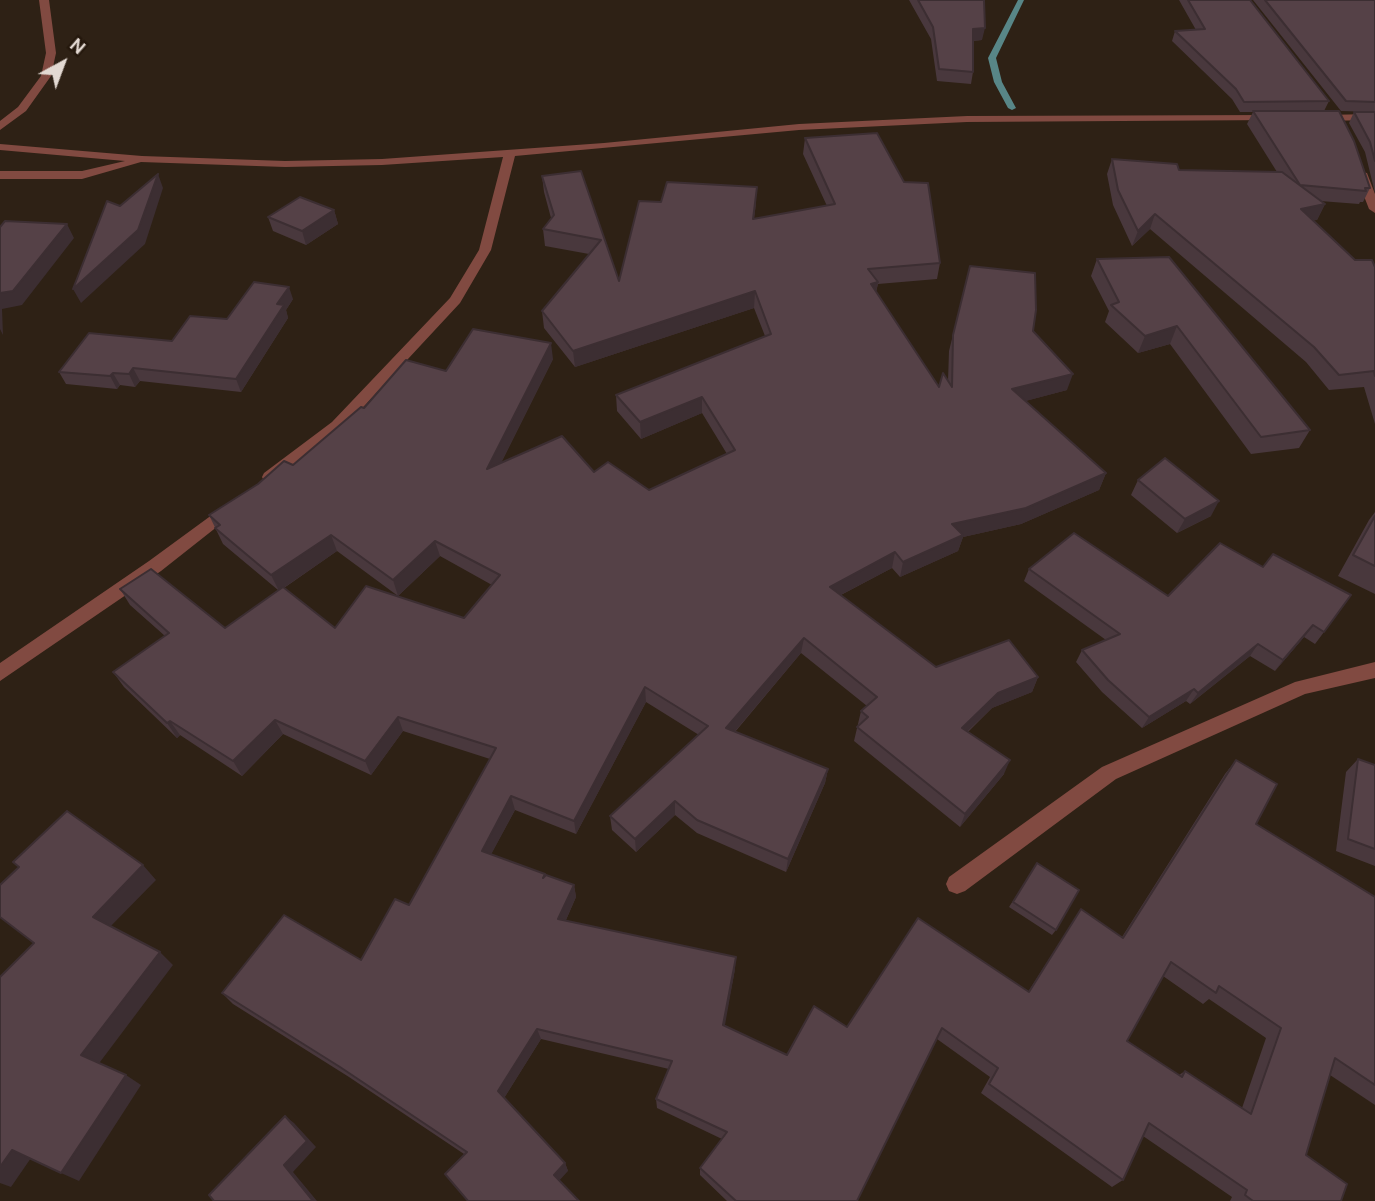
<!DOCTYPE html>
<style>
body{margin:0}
#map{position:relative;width:1375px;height:1201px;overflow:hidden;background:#2e2115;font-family:Overpass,sans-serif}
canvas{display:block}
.north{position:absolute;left:28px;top:28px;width:70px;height:70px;-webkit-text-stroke:5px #24170c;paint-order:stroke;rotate:41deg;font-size:19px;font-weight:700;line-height:28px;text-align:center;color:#e3d9d2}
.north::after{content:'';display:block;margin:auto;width:24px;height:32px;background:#e3d9d2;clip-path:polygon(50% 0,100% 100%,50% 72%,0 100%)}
</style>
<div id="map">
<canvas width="1375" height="1201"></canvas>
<div class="north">N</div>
</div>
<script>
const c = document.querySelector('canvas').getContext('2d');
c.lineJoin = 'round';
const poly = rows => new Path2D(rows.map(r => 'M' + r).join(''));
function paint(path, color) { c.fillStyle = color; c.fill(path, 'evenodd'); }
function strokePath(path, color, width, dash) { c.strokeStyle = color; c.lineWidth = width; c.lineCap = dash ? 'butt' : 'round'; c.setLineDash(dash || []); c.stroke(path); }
const stream = poly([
 [1018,0,1024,0,996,58,1002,82,1016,108,1012,110,1008,108,994,82,988,58,1018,0]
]);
const minor = poly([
 [39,0,49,0,56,53,51,76,26,111,0,130,0,121,18,107,41,76,46,53,39,0],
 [1375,114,1375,120,1321,121,1315,118,1321,115,1375,114],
 [1272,115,1276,116,1276,120,967,122,799,130,515,156,491,250,460,303,342,430,270,483,264,481,262,477,264,473,332,422,450,298,479,250,503,157,382,165,285,167,141,162,82,179,0,179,0,171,82,171,125,161,0,150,0,144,142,156,285,161,382,159,604,143,799,124,967,116,1272,115],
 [1357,171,1367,173,1375,194,1375,213,1369,209,1355,173,1357,171],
 [231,501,237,503,239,507,237,511,161,571,0,681,0,663,149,561,231,501],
 [1375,662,1375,678,1305,694,1116,779,965,891,957,894,949,891,946,884,949,877,1102,767,1295,682,1375,662]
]);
const wall = poly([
 [909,0,984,0,982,40,973,41,973,72,971,84,937,81,931,39],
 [1179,0,1250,0,1329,101,1324,111,1370,188,1363,202,1360,202,1359,204,1320,201,1325,204,1317,220,1313,220,1355,260,1375,267,1375,424,1364,387,1329,390,1306,362,1150,229,1132,246,1113,205,1107,174,1112,159,1179,170,1277,172,1247,124,1253,112,1240,112,1232,99,1172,41,1175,31,1196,30],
 [1253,0,1375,0,1375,112,1341,111],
 [1354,112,1375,112,1375,193,1365,152,1349,123],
 [805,138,940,263,937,279,878,284,876,292,939,387,948,381,949,351,970,266,1033,331,1067,390,1025,401,1106,473,1099,490,1021,524,963,537,958,551,900,577,892,568,841,595,936,667,1038,677,1032,692,992,708,968,732,1004,774,960,827,854,741,861,711,867,706,801,653,735,732,828,769,825,783,786,872,697,833,675,815,636,852,612,830,610,816,699,735,646,702,576,834,515,810,491,854,545,874,545,875,574,885,576,897,566,920,735,969,724,1026,787,1055,847,1027,1028,992,1081,909,1122,937,1225,774,1236,760,1256,824,1375,897,1375,1105,1330,1075,1306,1155,1341,1201,1230,1201,1232,1197,1143,1136,1123,1180,1112,1187,981,1093,990,1077,937,1039,857,1201,727,1201,700,1175,700,1168,722,1139,657,1108,656,1099,669,1069,541,1039,504,1098,565,1163,568,1171,464,1154,349,1077,233,1004,222,993,361,960,409,905,490,759,403,731,371,775,283,734,242,776,180,735,177,738,124,687,113,672,165,636,130,605,120,589,225,628,278,590,223,544,209,515,293,465,364,408,446,371,553,359,501,463,594,472,649,490,727,454,702,413,641,439,617,411,616,395,765,336,754,308,575,367,544,328,542,311,589,254,545,246,543,229,551,218,544,192,542,176,581,171,619,281,661,202,756,203,754,219,827,206,803,154],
 [337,551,398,596,440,556,492,585,464,618,335,628,284,588],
 [1163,976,1203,1004,1209,999,1266,1038,1242,1108,1185,1071,1179,1075,1127,1041],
 [334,210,338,224,306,245,273,231,268,217],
 [1097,259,1310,430,1299,448,1251,454,1170,344,1138,353,1105,322,1109,311,1091,276],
 [293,299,286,310,288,318,241,392,140,381,135,387,120,385,117,389,66,384,59,372,172,341,227,319],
 [1138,480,1211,516,1177,533,1131,495],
 [1375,512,1375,594,1338,576,1369,520],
 [1220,543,1324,632,1315,644,1304,637,1275,671,1250,656,1190,704,1186,701,1142,728,1102,692,1076,662,1082,650,1106,640,1024,581,1029,569,1168,596],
 [1358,759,1375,765,1375,866,1336,851,1346,772],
 [1037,863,1056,930,1052,935,1009,907]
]);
const shadedWall = poly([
 [985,28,982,40,970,41,973,29],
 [158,174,163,188,145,244,81,303,73,289],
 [1325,204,1317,220,1293,224,1301,209],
 [334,210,338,224,306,245,302,231],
 [1155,214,1150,229,1132,246,1138,231],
 [67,224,74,238,22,305,2,309,3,335,0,329,0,293],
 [878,282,875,298,871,284],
 [289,287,293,299,286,310,288,318,241,392,236,379,277,304],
 [755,291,754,308,575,367,573,351],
 [1177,326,1170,344,1138,353,1145,336],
 [551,343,553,359,490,485,487,469],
 [133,368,140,381,135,387,129,374],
 [113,373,120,385,117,389,110,376],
 [1073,374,1067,390,1007,406,1012,389],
 [702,397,702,413,641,439,640,422],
 [1106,473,1099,490,1021,524,963,537,958,551,900,577,903,562,952,524],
 [1219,501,1211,516,1177,533,1185,519],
 [331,535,337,551,279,591,271,575],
 [435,541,440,556,398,596,393,580],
 [895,552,892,568,827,602,830,587],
 [1313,625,1304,637,1275,671,1283,660],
 [804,638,801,653,725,743,726,728],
 [1258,644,1250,656,1190,704,1198,693],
 [1038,677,1032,692,992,708,956,742,962,728,998,693],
 [645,687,646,702,576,834,574,821],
 [1194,689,1186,701,1142,728,1149,717],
 [398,717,403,731,371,775,365,761],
 [275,720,283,734,242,776,233,761],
 [170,721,180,735,177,738,167,723],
 [1010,760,1004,774,960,827,965,814],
 [828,769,825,783,786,872,788,859],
 [511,796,515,810,486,864,482,851],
 [675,801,675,815,636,852,635,839],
 [143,865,156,880,107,930,93,917],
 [574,885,576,897,561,931,558,919],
 [160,952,173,965,97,1066,81,1055],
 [736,957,735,969,723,1036,723,1025],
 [537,1029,541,1039,503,1100,498,1091],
 [126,1075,141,1085,79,1181,61,1173],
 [285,1116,294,1123,316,1147,293,1172,317,1201,313,1201,284,1165],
 [12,1150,31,1158,11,1187,0,1183,0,1167],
 [565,1163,568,1171,558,1182,554,1175]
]);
const building = poly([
 [918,0,984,0,985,28,973,29,973,72,939,69,933,27,918,0],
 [1188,0,1250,0,1329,101,1244,102,1236,89,1175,31,1205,29,1188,0],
 [1265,0,1375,0,1375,102,1346,101,1265,0],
 [1253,111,1339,111,1354,141,1370,188,1365,188,1366,191,1300,185,1253,111],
 [1354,112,1375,112,1375,161,1370,142,1354,112],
 [877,133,904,182,928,183,940,263,868,269,878,282,871,284,939,387,943,373,952,387,953,335,970,266,1035,273,1036,310,1033,331,1073,374,1012,389,1106,473,1026,508,952,524,963,535,903,562,895,552,830,587,936,667,1009,640,1038,677,998,693,962,728,1010,760,965,814,857,727,868,717,861,711,877,697,804,638,726,728,828,769,788,859,697,820,675,801,635,839,610,816,708,726,645,687,574,821,511,796,482,851,545,874,543,878,546,875,574,885,558,919,736,957,723,1025,787,1055,814,1006,847,1027,918,918,1029,992,1081,909,1123,938,1236,760,1277,784,1256,824,1375,897,1375,1085,1335,1058,1306,1155,1347,1184,1341,1201,1253,1201,1245,1195,1247,1190,1149,1123,1123,1180,989,1084,998,1068,942,1028,857,1201,736,1201,700,1168,727,1132,656,1099,672,1061,537,1029,498,1091,565,1163,554,1175,579,1201,468,1201,445,1174,467,1152,340,1067,222,993,284,915,361,960,395,899,409,905,496,748,398,717,365,761,275,720,233,761,170,721,167,723,113,672,169,633,120,589,151,569,225,628,283,587,335,628,366,586,464,618,500,575,435,541,393,580,331,535,271,575,215,528,220,525,209,515,258,484,284,461,293,465,361,407,364,408,406,360,446,371,473,329,551,343,487,469,562,436,594,472,608,462,649,490,735,450,702,397,640,422,616,395,771,334,755,291,573,351,542,311,601,240,543,229,554,215,542,176,581,171,619,281,639,201,661,202,667,182,757,187,753,219,835,204,805,138,877,133],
 [1171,962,1216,993,1219,986,1281,1028,1251,1114,1185,1071,1182,1077,1127,1041,1171,962],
 [1112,159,1177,164,1179,170,1282,172,1325,204,1301,209,1355,260,1372,260,1375,267,1375,376,1374,371,1339,375,1314,347,1155,214,1138,231,1118,190,1112,159],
 [158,174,138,230,73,289,107,201,120,206,158,174],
 [300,197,334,210,302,231,268,217,300,197],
 [5,221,67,224,13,291,0,293,0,227,5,221],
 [1169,257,1310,430,1261,437,1177,326,1145,336,1111,305,1119,302,1097,259,1169,257],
 [254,282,289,287,277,304,284,305,236,379,133,368,129,374,113,373,110,376,59,372,89,333,172,341,190,316,227,319,254,282],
 [1165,458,1219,501,1185,519,1138,480,1165,458],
 [1375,516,1375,566,1353,555,1375,516],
 [1074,533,1168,596,1220,543,1263,567,1273,554,1351,595,1324,632,1313,625,1283,660,1258,644,1198,693,1194,689,1149,717,1108,680,1082,650,1120,634,1029,569,1074,533],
 [1358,759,1375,765,1375,849,1348,839,1358,759],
 [67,811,143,865,93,917,160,952,81,1055,126,1075,61,1173,12,1150,0,1167,0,977,34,943,0,917,0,885,19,867,13,862,67,811],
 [1037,863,1079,890,1056,930,1013,902,1037,863],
 [285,1116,307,1141,284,1165,313,1201,214,1201,209,1195,285,1116]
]);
paint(stream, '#588687');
paint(minor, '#814a41');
paint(wall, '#49383d');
paint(shadedWall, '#3c2e32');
paint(building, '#554147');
strokePath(building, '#3c2e32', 2);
</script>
